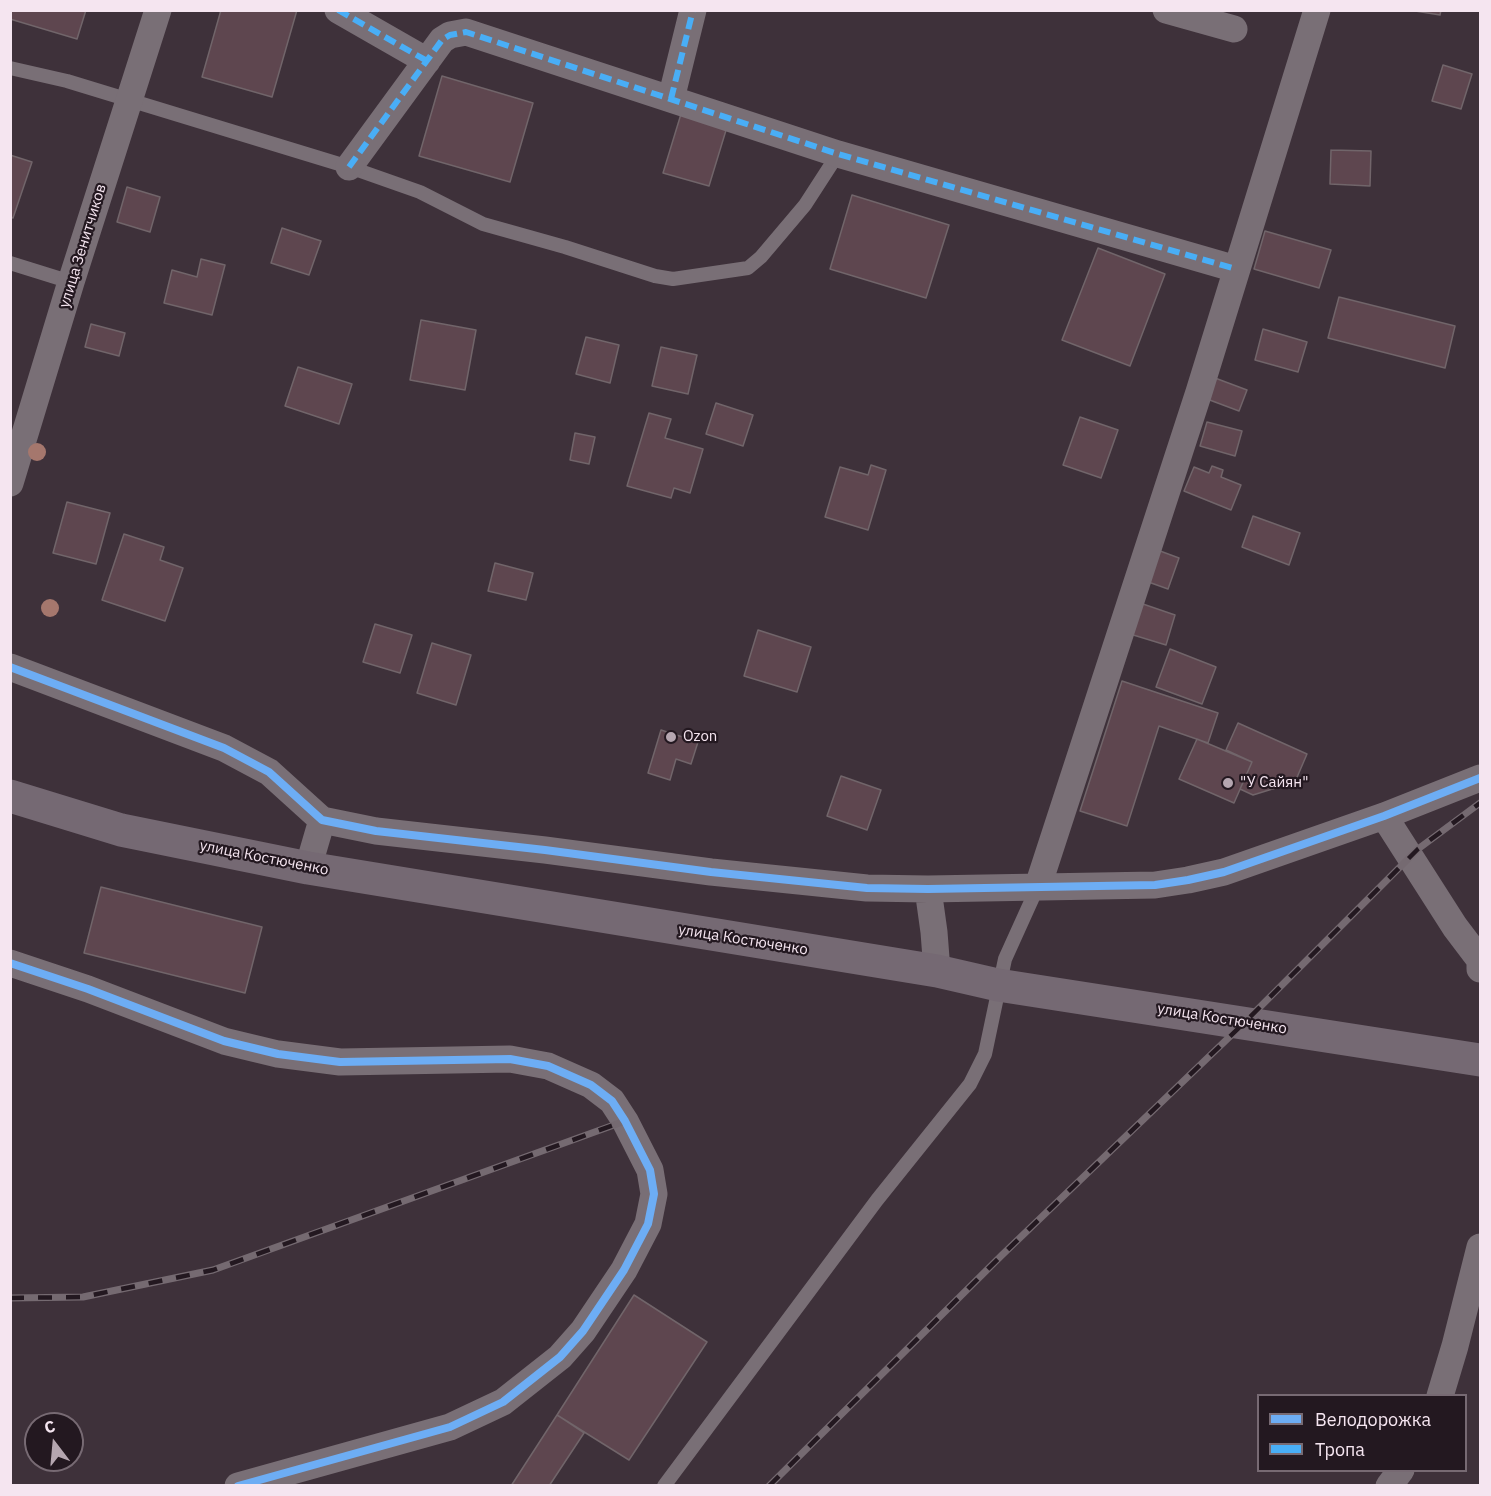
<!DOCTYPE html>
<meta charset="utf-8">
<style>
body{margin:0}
#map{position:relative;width:1491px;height:1496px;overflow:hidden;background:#3e313a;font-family:"IBM Plex Sans",sans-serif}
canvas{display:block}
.frame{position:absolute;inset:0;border:12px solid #f5e5f0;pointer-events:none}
.legend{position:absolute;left:1257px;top:1394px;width:210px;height:78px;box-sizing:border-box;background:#231820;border:2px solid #776a73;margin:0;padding:8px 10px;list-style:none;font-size:18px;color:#f5e5f0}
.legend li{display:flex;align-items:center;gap:12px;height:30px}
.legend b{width:30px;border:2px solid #776a73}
.north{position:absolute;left:24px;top:1412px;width:60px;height:60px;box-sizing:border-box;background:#231820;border:2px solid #776a73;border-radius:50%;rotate:344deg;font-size:16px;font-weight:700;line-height:24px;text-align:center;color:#f5e5f0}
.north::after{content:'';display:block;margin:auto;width:21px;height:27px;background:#b5a6b0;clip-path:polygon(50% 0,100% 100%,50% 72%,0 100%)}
</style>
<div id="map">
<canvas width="1491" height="1496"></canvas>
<div class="frame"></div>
<ul class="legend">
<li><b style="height:8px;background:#6dadf4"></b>Велодорожка</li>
<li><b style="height:8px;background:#49aef6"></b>Тропа</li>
</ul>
<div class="north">С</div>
</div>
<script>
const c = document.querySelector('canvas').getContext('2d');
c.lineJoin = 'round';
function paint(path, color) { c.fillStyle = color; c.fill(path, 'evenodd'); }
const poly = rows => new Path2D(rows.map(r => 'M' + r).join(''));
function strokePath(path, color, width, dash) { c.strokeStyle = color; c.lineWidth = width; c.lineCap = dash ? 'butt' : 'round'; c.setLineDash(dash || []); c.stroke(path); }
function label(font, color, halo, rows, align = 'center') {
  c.font = font + ' "IBM Plex Sans",sans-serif'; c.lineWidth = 4.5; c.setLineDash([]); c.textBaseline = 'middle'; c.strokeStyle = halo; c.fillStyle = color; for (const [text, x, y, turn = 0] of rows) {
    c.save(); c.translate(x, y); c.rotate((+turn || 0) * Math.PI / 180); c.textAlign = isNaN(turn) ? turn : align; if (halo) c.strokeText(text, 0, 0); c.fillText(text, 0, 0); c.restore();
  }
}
const building = poly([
 [10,10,86,10,77,39,10,19,10,10],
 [221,10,297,10,272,97,202,77,221,10],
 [1409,10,1441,10,1440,15,1409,10],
 [1443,65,1472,74,1461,109,1432,101,1443,65],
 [442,76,533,103,510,182,419,156,442,76],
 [681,114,727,127,709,186,663,173,681,114],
 [1331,150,1371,151,1370,186,1330,184,1331,150],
 [10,155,32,162,13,218,10,217,10,155],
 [127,187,160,197,150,232,117,222,127,187],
 [852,195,949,225,926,298,830,269,852,195],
 [282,228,321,241,309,275,271,263,282,228],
 [1265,231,1331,250,1319,288,1254,269,1265,231],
 [1098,248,1165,274,1130,366,1062,340,1098,248],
 [201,259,225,265,212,315,164,303,172,270,197,277,201,259],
 [1339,297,1455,326,1445,368,1328,338,1339,297],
 [421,320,476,330,465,390,410,380,421,320],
 [91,324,125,333,119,356,85,347,91,324],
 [1263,329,1307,342,1298,372,1255,360,1263,329],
 [586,337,619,345,610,383,576,374,586,337],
 [661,347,697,355,688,394,652,386,661,347],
 [298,367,352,384,339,424,285,406,298,367],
 [1215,378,1247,390,1239,411,1207,399,1215,378],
 [716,403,753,415,743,446,706,434,716,403],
 [649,413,671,419,665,438,703,449,690,493,674,488,671,498,627,486,649,413],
 [1080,417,1118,430,1101,478,1063,465,1080,417],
 [1207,422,1242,431,1235,456,1200,446,1207,422],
 [575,433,595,437,589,464,570,460,575,433],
 [871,465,886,470,868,530,825,517,840,467,868,475,871,465],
 [1212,466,1223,470,1221,477,1241,485,1231,510,1184,491,1194,467,1209,473,1212,466],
 [67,502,110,513,96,564,53,553,67,502],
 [1253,516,1300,533,1289,565,1242,547,1253,516],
 [124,534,164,547,160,560,183,568,165,621,102,600,124,534],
 [1152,548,1179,558,1168,589,1140,579,1152,548],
 [495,563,533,573,526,600,488,591,495,563],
 [1140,603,1175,615,1166,645,1130,634,1140,603],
 [375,624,412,635,400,673,363,662,375,624],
 [758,630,811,647,797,692,744,676,758,630],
 [432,643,471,655,456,705,417,693,432,643],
 [1170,649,1216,667,1202,704,1156,687,1170,649],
 [1122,681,1218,713,1208,743,1159,726,1127,826,1080,811,1122,681],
 [1238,723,1307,754,1295,782,1253,795,1240,789,1252,762,1226,750,1238,723],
 [661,730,698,742,691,764,676,759,670,780,648,773,661,730],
 [1197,739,1252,762,1234,803,1179,779,1197,739],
 [841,776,881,790,867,830,827,816,841,776],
 [101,887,262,927,245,993,84,953,101,887],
 [634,1295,707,1342,629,1460,557,1415,634,1295],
 [557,1415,584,1433,549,1486,511,1486,557,1415]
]);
const lane = poly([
 [10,68,67,81,349,167,420,192,483,224,565,247,655,276,673,279,748,268,761,257,805,205,838,154],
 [10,263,71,282],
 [664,1486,877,1200,970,1084,985,1054,1005,959,1038,886]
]);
const street = poly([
 [338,10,427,61],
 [1166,10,1234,29],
 [671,99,693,10],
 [349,167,442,40,450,35,466,32,838,154,1236,269],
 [10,483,71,282,158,10],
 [10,667,224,748,269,772,322,820,376,831,545,850,711,872,867,888,928,889,1098,886,1155,885,1188,880,1224,872,1384,816,1480,778],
 [1384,816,1455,927,1480,960,1480,969],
 [308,868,322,820],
 [1038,886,1199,392,1317,10],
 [928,889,934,932,937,971],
 [10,963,88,989,224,1041,278,1054,340,1062,510,1059,548,1066,591,1085,612,1101,625,1121,650,1170,654,1194,648,1224,624,1270,583,1331,560,1357,503,1402,450,1427,238,1486],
 [1440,1396,1455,1346,1480,1247],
 [1389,1486,1401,1470]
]);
const secondary = poly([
 [10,796,121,830,308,868,937,971,998,985,1480,1060]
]);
const rail = poly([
 [10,1298,83,1297,213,1270,625,1121],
 [769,1486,1002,1255,1245,1022,1418,849,1480,803]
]);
const quiet = poly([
 [338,10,427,61],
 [671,99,693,10],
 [349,167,442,40,450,35,466,32,838,154,1236,269]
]);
const cycleway = poly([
 [10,667,224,748,269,772,322,820,376,831,545,850,711,872,867,888,928,889,1098,886,1155,885,1188,880,1224,872,1384,816,1480,778],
 [10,963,88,989,224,1041,278,1054,340,1062,510,1059,548,1066,591,1085,612,1101,625,1121,650,1170,654,1194,648,1224,624,1270,583,1331,560,1357,503,1402,450,1427,238,1486]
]);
const trees = [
 [37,452],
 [50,608]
];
const markers = [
 [671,737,6,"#b5a6b0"],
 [1228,783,6,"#b5a6b0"]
];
const streetNames = [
 ["улица Зенитчиков",83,246,-73],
 ["улица Костюченко",264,858,11],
 ["улица Костюченко",743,940,9],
 ["улица Костюченко",1222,1019,9]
];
const poiNames = [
 ["Ozon",683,737],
 ["\"У Сайян\"",1240,783]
];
paint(building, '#5e464f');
strokePath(building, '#71656a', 1.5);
strokePath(lane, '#796f76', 14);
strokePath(street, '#796f76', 27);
strokePath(secondary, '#756973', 33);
strokePath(rail, '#756a71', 7);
strokePath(rail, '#231820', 4.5, [14]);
strokePath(quiet, '#49aef6', 6, [12, 6]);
strokePath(cycleway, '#6dadf4', 8);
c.fillStyle = '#a5776d';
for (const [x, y] of trees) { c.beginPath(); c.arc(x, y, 9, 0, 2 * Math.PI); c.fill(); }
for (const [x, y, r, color] of markers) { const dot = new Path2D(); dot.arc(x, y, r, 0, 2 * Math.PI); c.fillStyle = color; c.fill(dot); strokePath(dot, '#231820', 2); }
label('15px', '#f5e5f0', '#231820', streetNames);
label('15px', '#f5e5f0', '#231820', poiNames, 'left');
</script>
